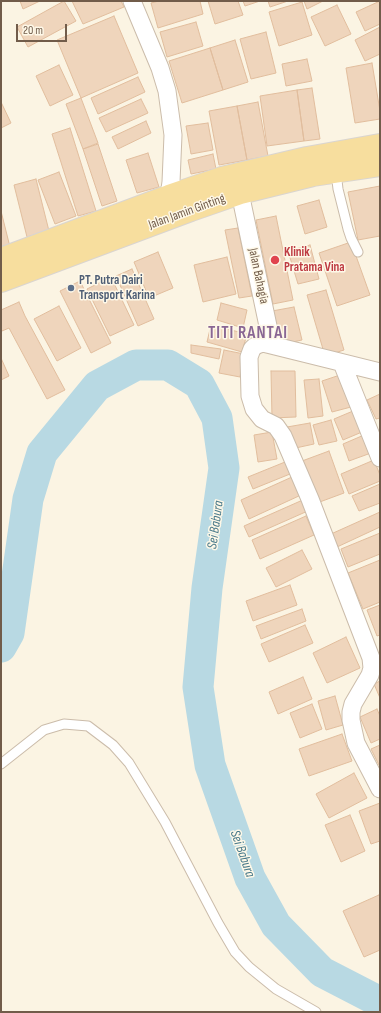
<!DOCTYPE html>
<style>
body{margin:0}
#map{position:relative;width:381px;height:1013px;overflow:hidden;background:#fbf4e3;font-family:"Sofia Sans Condensed",sans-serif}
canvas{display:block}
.frame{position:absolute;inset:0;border:2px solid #715c4a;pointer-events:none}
.scale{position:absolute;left:16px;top:24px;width:51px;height:18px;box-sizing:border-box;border:2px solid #715c4a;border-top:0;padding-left:5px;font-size:12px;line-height:14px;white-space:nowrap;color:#715c4a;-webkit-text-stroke:3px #fef8e8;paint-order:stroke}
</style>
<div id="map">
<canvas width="381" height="1013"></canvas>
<div class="frame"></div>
<div class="scale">20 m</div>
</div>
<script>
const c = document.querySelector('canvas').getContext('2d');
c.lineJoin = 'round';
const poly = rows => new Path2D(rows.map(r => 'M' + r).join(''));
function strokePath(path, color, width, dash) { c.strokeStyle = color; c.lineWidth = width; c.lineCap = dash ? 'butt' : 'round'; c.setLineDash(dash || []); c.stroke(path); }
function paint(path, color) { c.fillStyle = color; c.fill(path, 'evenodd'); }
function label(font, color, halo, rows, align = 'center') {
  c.font = font + ' "Sofia Sans Condensed",sans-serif'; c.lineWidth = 3; c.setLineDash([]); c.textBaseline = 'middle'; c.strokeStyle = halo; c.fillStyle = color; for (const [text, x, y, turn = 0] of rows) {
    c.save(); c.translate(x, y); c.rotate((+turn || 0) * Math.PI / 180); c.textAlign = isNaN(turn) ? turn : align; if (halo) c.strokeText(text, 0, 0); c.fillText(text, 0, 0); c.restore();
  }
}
const river = poly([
 [1,647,9,633,28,499,42,453,97,386,136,365,168,365,199,384,217,418,224,468,207,588,198,687,210,765,250,878,276,925,322,972,380,1002]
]);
const building = poly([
 [20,1,40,1,23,9,20,1],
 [64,1,76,21,28,47,17,27,64,1],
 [72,1,121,1,124,7,83,24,72,1],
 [159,1,200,1,203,14,158,28,151,3,159,1],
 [208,1,238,1,243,15,215,24,208,1],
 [243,1,260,1,245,6,243,1],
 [268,1,288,1,270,7,268,1],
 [304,1,323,1,307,9,304,1],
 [380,1,380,24,365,31,356,12,380,1],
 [302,2,312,35,279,46,269,12,302,2],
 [337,5,351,34,325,46,311,17,337,5],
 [114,16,138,73,81,98,57,40,114,16],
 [196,22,203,46,167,57,160,32,196,22],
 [380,27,380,54,365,61,355,40,380,27],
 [266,32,276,73,251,79,240,39,266,32],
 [235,40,248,82,223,90,210,48,235,40],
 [210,48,223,90,182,103,169,61,210,48],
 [307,59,312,81,286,86,282,64,307,59],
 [372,63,380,111,380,119,355,123,346,68,372,63],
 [59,65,73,95,50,106,36,76,59,65],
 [138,77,145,92,98,114,91,98,138,77],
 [312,88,320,139,304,141,297,90,312,88],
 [297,90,304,141,267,146,260,96,297,90],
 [81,98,98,143,83,149,66,104,81,98],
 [141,99,148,113,106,132,99,118,141,99],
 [1,102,11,123,1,128,1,102],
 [258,102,268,156,247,160,237,106,258,102],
 [237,106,247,160,219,165,209,111,237,106],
 [146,121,151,133,118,149,112,137,146,121],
 [208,123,213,150,191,154,186,126,208,123],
 [70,128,96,211,78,216,52,134,70,128],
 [98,144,117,201,102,206,83,149,98,144],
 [148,153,159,187,137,193,126,160,148,153],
 [213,154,216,169,191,174,188,160,213,154],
 [59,172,76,216,55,224,38,180,59,172],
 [36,179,49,231,27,237,14,185,36,179],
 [380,186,380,236,358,240,348,192,380,186],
 [319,200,327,227,305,234,297,206,319,200],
 [1,211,10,247,1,249,1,211],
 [276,216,293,300,273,304,256,220,276,216],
 [238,228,252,296,239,298,225,230,238,228],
 [351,242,370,295,337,306,319,253,351,242],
 [310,245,319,279,298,284,288,251,310,245],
 [158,252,173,288,149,298,134,262,158,252],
 [227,257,236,294,203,302,194,265,227,257],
 [132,269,154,319,138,326,116,276,132,269],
 [111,277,134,325,110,336,87,289,111,277],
 [80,281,111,343,91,353,60,291,80,281],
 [326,290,344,350,325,356,307,295,326,290],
 [19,302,25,316,65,390,47,399,9,328,2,331,1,329,1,310,19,302],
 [221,303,247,310,243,328,217,320,221,303],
 [59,306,81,348,57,361,34,319,59,306],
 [294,307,302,340,279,345,272,311,294,307],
 [211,325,247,334,242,352,207,342,211,325],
 [191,345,221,349,219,359,191,353,191,345],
 [224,350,244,354,240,377,219,373,224,350],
 [1,358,9,376,1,380,1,358],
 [271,371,295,371,296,417,272,418,271,371],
 [340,375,351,407,332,412,322,381,340,375],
 [319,379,323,416,308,418,304,380,319,379],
 [380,394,380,418,376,419,367,400,380,394],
 [353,411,362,432,343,440,334,419,353,411],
 [331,420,337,441,319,445,313,425,331,420],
 [310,423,314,444,291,449,287,427,310,423],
 [272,432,277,459,258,462,254,435,272,432],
 [364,435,371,453,349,461,343,444,364,435],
 [329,451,344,493,317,503,302,461,329,451],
 [374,460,380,475,380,481,349,494,341,474,374,460],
 [285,462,290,474,253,489,248,477,285,462],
 [292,477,301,495,249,519,241,500,292,477],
 [380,484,380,503,359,511,352,496,380,484],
 [305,499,310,510,249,537,244,526,305,499],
 [380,512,380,527,337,547,331,534,380,512],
 [306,516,314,535,260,559,252,540,306,516],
 [380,533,380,554,348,567,341,549,380,533],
 [302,550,312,569,276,587,266,568,302,550],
 [380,560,380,602,363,609,348,573,380,560],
 [290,585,297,605,253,621,246,601,290,585],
 [380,605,380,635,377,636,367,610,380,605],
 [302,609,306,621,261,639,256,626,302,609],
 [305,625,313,643,269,662,261,644,305,625],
 [346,637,360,668,327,683,313,653,346,637],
 [303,677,312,699,278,714,269,692,303,677],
 [380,681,380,698,374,684,380,681],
 [335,696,343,725,326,730,318,701,335,696],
 [312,704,322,729,300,738,290,713,312,704],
 [377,709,380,716,380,739,371,743,360,717,377,709],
 [342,734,352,761,309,776,299,749,342,734],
 [380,745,380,767,371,749,380,745],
 [354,773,367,798,329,818,316,794,354,773],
 [380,803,380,841,371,844,359,811,380,803],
 [350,815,365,851,341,862,325,825,350,815],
 [379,895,380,897,380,950,364,957,343,911,379,895]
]);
const service = poly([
 [336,172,338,189,348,229,351,238,358,252],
 [1,764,44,730,64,724,88,726,113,745,129,763,165,822,218,923,235,952,249,967,276,989,316,1012]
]);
const minor = poly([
 [132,1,160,68,167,91,173,135,171,182,169,196],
 [240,193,272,345],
 [342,363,380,458],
 [380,372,263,343,257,345,254,347,252,349,249,357,250,396,254,409,262,419,276,426,283,436,310,499,371,658,372,668,370,675,353,704,351,712,351,720,356,743,380,789]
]);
const primary = poly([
 [1,259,169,196,222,178,307,158,380,145],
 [1,281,191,210,240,193,313,175,380,165]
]);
const markers = [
 [275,260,5,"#e0444e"],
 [71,288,4,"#5c6f8a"]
];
const streetNames = [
 ["Jalan Jamin Ginting",187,212,-20],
 ["Jalan Bahagia",258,276,78]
];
const healthNames = [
 ["Klinik",284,253],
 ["Pratama Vina",284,268]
];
const serviceNames = [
 ["PT. Putra Dairi",79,281],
 ["Transport Karina",79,296]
];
const waterNames = [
 ["Sei Babura",216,525,-82],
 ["Sei Babura",242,854,70]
];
const districtNames = [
 ["TITI RANTAI",248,334]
];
strokePath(river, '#b8d9e3', 31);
paint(building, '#efd5bc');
strokePath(building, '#e1bd9d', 1);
strokePath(service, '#cbbcaa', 11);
strokePath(minor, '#cbbcaa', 19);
strokePath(primary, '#dad5d0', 24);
strokePath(service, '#fff', 9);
strokePath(minor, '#fff', 17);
strokePath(primary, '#f7de9e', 22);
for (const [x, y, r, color] of markers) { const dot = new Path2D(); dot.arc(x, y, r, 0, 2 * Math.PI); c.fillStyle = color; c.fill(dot); strokePath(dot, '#fef8e8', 1.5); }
label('13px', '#715c4a', '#fef8e8', streetNames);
label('bold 13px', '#be3a42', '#fef8e8', healthNames, 'left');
label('bold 13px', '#4e5e75', '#fef8e8', serviceNames, 'left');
label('italic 14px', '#48798a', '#fef8e8', waterNames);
c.letterSpacing = '1px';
label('bold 17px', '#896694', '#fef8e8', districtNames);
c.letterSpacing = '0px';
</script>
